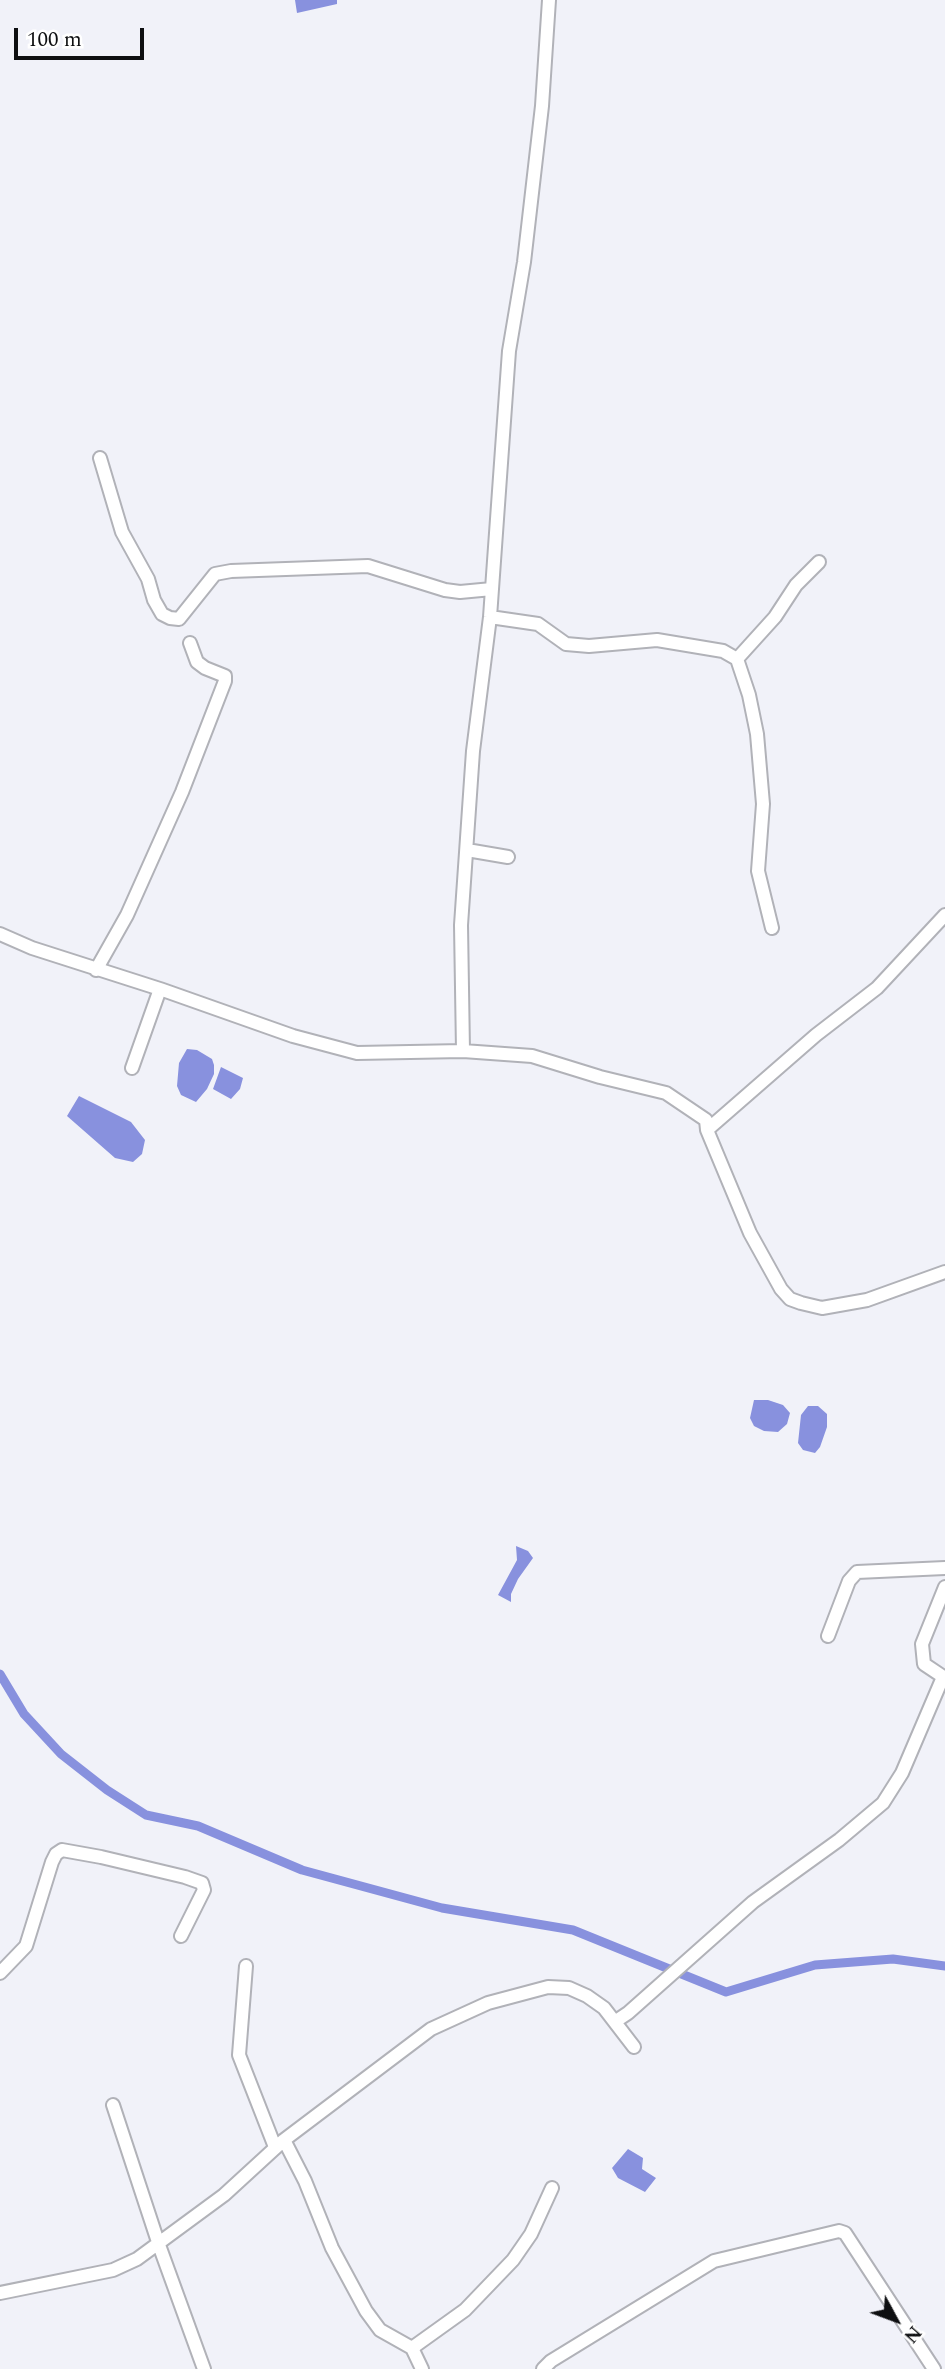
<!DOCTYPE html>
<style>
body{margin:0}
#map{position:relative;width:945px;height:2369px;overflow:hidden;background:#f1f2f9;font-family:Spectral,serif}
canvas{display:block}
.north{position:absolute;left:861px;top:2285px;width:70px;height:70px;-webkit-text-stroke:5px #fff;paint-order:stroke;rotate:131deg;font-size:19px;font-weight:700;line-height:28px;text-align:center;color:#0e0f11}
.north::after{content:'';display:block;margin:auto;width:24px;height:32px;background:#0e0f11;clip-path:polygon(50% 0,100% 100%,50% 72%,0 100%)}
.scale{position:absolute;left:14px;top:28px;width:130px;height:32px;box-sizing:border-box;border:4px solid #0e0f11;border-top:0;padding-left:9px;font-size:21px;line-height:24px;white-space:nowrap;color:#0e0f11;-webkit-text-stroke:5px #fff;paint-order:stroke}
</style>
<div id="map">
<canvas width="945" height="2369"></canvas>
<div class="north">N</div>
<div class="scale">100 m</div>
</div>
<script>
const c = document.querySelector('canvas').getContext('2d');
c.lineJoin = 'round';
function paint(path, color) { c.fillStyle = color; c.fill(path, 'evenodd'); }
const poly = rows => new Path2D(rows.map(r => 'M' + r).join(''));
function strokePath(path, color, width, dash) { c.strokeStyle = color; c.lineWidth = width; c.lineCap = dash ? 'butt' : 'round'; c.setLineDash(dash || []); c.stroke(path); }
const water = poly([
 [295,0,337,0,337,4,297,13],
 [187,1049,197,1050,212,1059,214,1065,214,1074,207,1089,196,1102,181,1095,177,1086,179,1063],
 [221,1067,243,1078,240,1089,231,1099,213,1089],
 [79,1096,131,1122,145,1140,142,1154,133,1162,115,1158,67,1116],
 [754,1400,768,1400,783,1405,790,1413,787,1424,778,1432,764,1431,754,1426,750,1418],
 [808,1406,818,1406,827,1414,827,1427,820,1447,815,1453,803,1450,798,1443,801,1415],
 [516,1546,528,1551,533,1558,518,1579,511,1594,511,1602,498,1595,517,1560],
 [628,2149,643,2158,642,2169,656,2178,645,2192,618,2178,612,2168]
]);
const canal = poly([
 [0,1674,24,1714,61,1754,107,1790,146,1815,198,1826,302,1870,442,1908,573,1930,726,1992,815,1965,893,1959,945,1966]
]);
const minor = poly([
 [100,458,122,532,148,579,154,600,162,614,170,618,179,619,215,574,231,571,368,566,445,590,460,592,492,589],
 [490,617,538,624,566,644,589,646,657,640,723,651,737,659,749,695,757,734,763,804,758,871,772,928],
 [737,659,775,617,796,585,819,562],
 [467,850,508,857],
 [0,934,32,948,160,989,293,1036,357,1053,463,1051,532,1056,600,1077,666,1093,706,1120,707,1130,750,1233,781,1289,790,1299,801,1303,822,1308,867,1300,945,1272],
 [96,970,127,915,182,792,225,681,225,676,205,668,197,662,190,643],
 [463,1051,461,925,473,751,490,617,509,351,524,262,542,106,549,0],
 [132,1068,160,989],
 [707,1130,816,1035,877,988,945,915],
 [945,1587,922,1644,924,1664,945,1678],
 [828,1636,849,1581,857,1572,945,1568],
 [246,1966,239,2055,275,2147],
 [0,1973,26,1946,52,1862,56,1854,62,1850,101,1857,185,1877,202,1883,204,1890,181,1936],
 [616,2021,628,2013,753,1902,839,1840,883,1803,902,1773,943,1677],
 [113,2105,159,2245,204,2369],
 [284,2140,305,2181,332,2248,366,2311,380,2330,412,2348],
 [0,2293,113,2270,137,2259,224,2195,284,2140,431,2029,488,2003,548,1987,569,1988,587,1996,604,2008,634,2047],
 [422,2369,412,2348,465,2310,513,2260,531,2234,552,2188],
 [543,2369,551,2361,714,2261,839,2231,845,2233,934,2369]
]);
paint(water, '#8891de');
strokePath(canal, '#8891de', 9);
strokePath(minor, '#b1b2b8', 16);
strokePath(minor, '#fff', 12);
</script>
